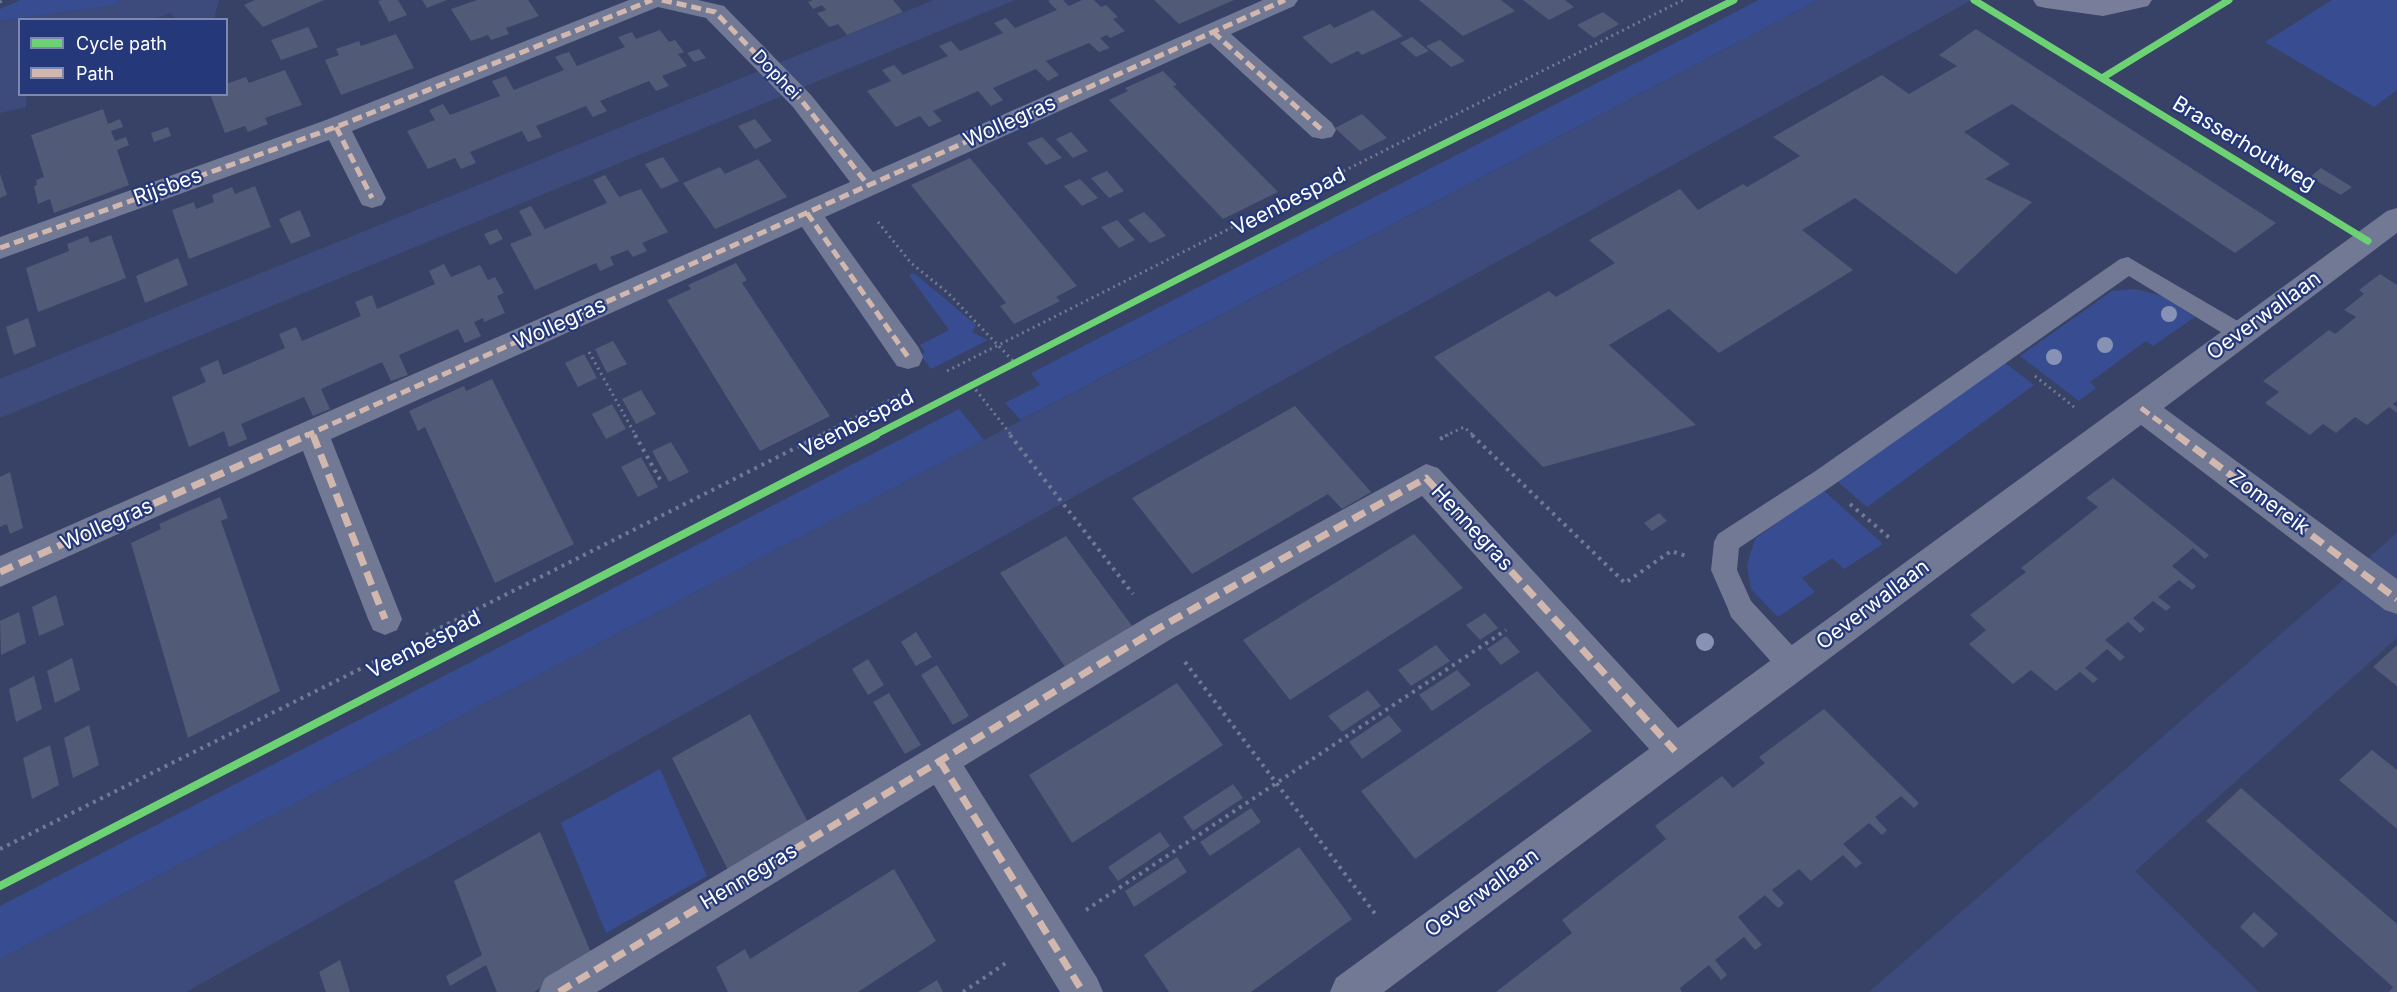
<!DOCTYPE html>
<style>
body{margin:0}
#map{position:relative;width:2397px;height:992px;overflow:hidden;background:#384266;font-family:Inter,sans-serif}
canvas{display:block}
.legend{position:absolute;left:18px;top:18px;width:210px;height:78px;box-sizing:border-box;background:#24387a;border:2px solid #7c88af;margin:0;padding:8px 10px;list-style:none;font-size:18px;color:#fff}
.legend li{display:flex;align-items:center;gap:12px;height:30px}
.legend b{width:30px;border:2px solid #7c88af}
</style>
<div id="map">
<canvas width="2397" height="992"></canvas>
<ul class="legend">
<li><b style="height:8px;background:#6cd273"></b>Cycle path</li>
<li><b style="height:8px;background:#d1b7ad"></b>Path</li>
</ul>
</div>
<script>
const c = document.querySelector('canvas').getContext('2d');
c.lineJoin = 'round';
function paint(path, color) { c.fillStyle = color; c.fill(path, 'evenodd'); }
const poly = rows => new Path2D(rows.map(r => 'M' + r).join(''));
function strokePath(path, color, width, dash) { c.strokeStyle = color; c.lineWidth = width; c.lineCap = dash ? 'butt' : 'round'; c.setLineDash(dash || []); c.stroke(path); }
function label(font, color, halo, rows, align = 'center') {
  c.font = font + ' Inter,sans-serif'; c.lineWidth = 4.5; c.setLineDash([]); c.textBaseline = 'middle'; c.strokeStyle = halo; c.fillStyle = color; for (const [text, x, y, turn = 0] of rows) {
    c.save(); c.translate(x, y); c.rotate((+turn || 0) * Math.PI / 180); c.textAlign = isNaN(turn) ? turn : align; if (halo) c.strokeText(text, 0, 0); c.fillText(text, 0, 0); c.restore();
  }
}
const green = poly([
 [21,0,122,0,114,5,0,21,0,9],
 [1759,0,1818,0,1021,420,1005,403,1040,385,1031,373],
 [2332,0,2397,0,2397,90,2374,107,2265,42],
 [914,273,976,325,972,332,988,340,931,369,920,355,925,352,920,345,949,330,909,275],
 [2135,289,2162,296,2195,317,2153,346,2146,341,2090,382,2096,388,2079,401,2020,356,2112,291],
 [2004,362,2034,385,1867,507,1837,481],
 [959,409,984,440,0,959,0,906],
 [1823,490,1883,544,1844,569,1832,558,1802,578,1815,592,1778,617,1751,589,1747,565,1755,539],
 [660,769,707,876,606,933,561,823]
]);
const water = poly([
 [122,0,219,0,214,19,177,19,170,13,151,20,20,20,20,94,26,95,26,107,0,113,0,21,114,5],
 [934,0,1015,0,0,418,0,379],
 [1818,0,1972,0,1310,365,186,992,0,992,0,959],
 [2397,533,2397,638,2135,871,2259,992,1869,992]
]);
const building = poly([
 [255,0,324,0,263,27,244,5],
 [382,0,398,0,407,15,389,22,378,1],
 [422,0,447,0,427,8],
 [477,0,528,0,539,16,506,28,509,34,491,40,488,35,471,41,451,9],
 [813,0,893,0,903,12,847,35,838,24,829,27,817,13,826,10,822,5,813,9,808,2],
 [1051,0,1063,0,1069,6,1082,0,1094,0,1101,7,1106,5,1118,17,1113,19,1125,31,1110,38,1107,35,1100,38,1110,48,1099,52,1089,43,1046,61,1059,75,1048,81,1036,69,993,88,1003,100,991,106,978,91,933,111,942,121,929,127,920,116,896,127,867,91,891,81,882,70,894,65,903,75,948,56,939,46,951,41,960,51,1003,33,994,23,1006,18,1015,28,1057,10,1048,1],
 [1154,0,1234,0,1179,24],
 [1419,0,1501,0,1515,11,1463,36],
 [1523,0,1565,0,1574,7,1549,20],
 [1373,10,1403,36,1362,55,1358,51,1331,64,1302,37,1330,24,1334,28],
 [1603,12,1619,24,1594,38,1577,25],
 [308,27,318,47,281,60,271,40],
 [1976,29,2276,223,2235,253,2012,104,1964,132,2010,164,1985,179,2032,202,1956,274,1855,198,1802,230,1853,270,1719,353,1669,309,1609,345,1696,425,1543,467,1434,357,1549,291,1556,297,1615,263,1589,240,1680,189,1698,210,1743,184,1747,187,1800,156,1773,137,1882,75,1909,94,1957,66,1939,55],
 [660,30,669,42,675,40,684,52,678,54,687,66,662,76,669,86,656,91,649,81,600,101,607,111,593,117,586,106,536,126,542,137,528,142,522,131,470,152,476,163,461,169,455,158,428,169,407,131,435,120,429,110,443,104,450,115,500,96,492,81,506,76,514,90,564,70,555,57,562,54,569,52,577,66,625,47,618,37,632,32,636,39],
 [396,34,414,68,341,95,325,60,339,55,336,49,359,41,361,46],
 [1412,37,1429,51,1416,57,1400,43],
 [1440,40,1465,61,1451,67,1426,46],
 [699,49,706,58,694,62,687,53],
 [285,70,302,105,265,118,268,124,248,132,245,126,225,133,210,94,226,94,226,84,246,77,249,83],
 [1163,71,1177,85,1173,86,1278,192,1223,219,1109,100,1128,91,1125,88],
 [103,109,108,124,120,119,123,127,111,131,115,141,126,137,129,145,117,150,129,185,54,213,50,199,38,204,34,186,37,185,36,180,44,177,31,135],
 [1362,114,1387,138,1360,151,1335,128],
 [755,119,772,141,755,149,738,126],
 [168,127,171,136,154,142,151,133],
 [1071,132,1088,151,1073,158,1056,139],
 [1042,137,1062,158,1046,165,1027,143],
 [663,157,679,181,661,189,645,164],
 [970,158,1077,286,1056,297,1060,301,1014,324,1000,306,1006,303,911,185],
 [758,159,787,197,715,229,683,183,720,167,725,174],
 [2321,168,2352,187,2341,195,2310,177],
 [1107,171,1124,191,1109,198,1091,178],
 [0,174,7,195,0,198],
 [605,175,619,197,641,189,668,232,642,243,647,251,633,257,628,250,610,257,614,265,600,271,596,263,535,290,510,244,532,235,519,211,531,206,545,229,607,203,593,180],
 [1080,179,1098,198,1082,206,1064,186],
 [255,186,271,227,189,259,172,210,194,202,196,209,214,202,212,195,232,187,235,194],
 [300,210,311,236,291,244,279,219],
 [1144,212,1155,223,1166,236,1150,243,1128,220],
 [1117,220,1135,240,1119,248,1101,227],
 [497,229,503,239,490,245,484,234],
 [111,235,126,278,38,312,26,268,69,251,67,244,88,236,90,243],
 [178,258,188,285,145,303,136,276],
 [736,263,747,280,742,283,830,416,760,451,667,300,691,289,688,285],
 [444,264,451,277,480,265,488,280,495,277,504,293,497,296,505,313,484,322,483,318,474,322,481,336,465,343,458,329,399,355,408,375,391,381,382,362,321,389,330,409,313,416,304,397,241,424,247,439,229,447,224,431,189,447,172,397,206,382,200,368,218,360,223,375,285,348,279,334,296,327,302,341,361,316,355,302,372,295,377,309,435,284,429,271],
 [2380,274,2397,285,2397,401,2393,404,2397,407,2397,413,2389,407,2367,425,2355,417,2336,433,2323,424,2310,435,2265,403,2279,392,2263,381,2329,330,2335,334,2356,317,2344,310,2364,294,2359,290],
 [28,318,36,346,14,355,6,327],
 [613,341,627,364,607,373,595,349],
 [584,354,597,378,578,387,565,363],
 [492,379,574,544,495,583,425,427,418,431,409,411,464,386,466,391],
 [641,390,656,414,636,424,622,399],
 [612,404,626,429,606,439,592,414],
 [1295,406,1371,492,1342,509,1328,494,1192,574,1132,498],
 [671,442,689,472,669,482,652,451],
 [641,457,658,487,638,497,621,467],
 [10,472,23,528,10,534,7,524,0,527,0,477],
 [2113,478,2209,555,2205,559,2193,548,2172,566,2196,586,2192,590,2179,580,2158,597,2171,607,2166,611,2153,601,2133,618,2145,629,2140,633,2128,622,2105,640,2125,657,2120,661,2107,649,2085,668,2098,679,2093,683,2080,672,2056,691,2031,670,2013,684,1969,644,1986,630,1970,615,2026,572,2021,568,2098,507,2086,498],
 [220,497,228,518,221,521,280,691,188,738,131,543,161,529,159,524],
 [1659,513,1667,521,1652,531,1644,523],
 [1414,534,1463,588,1290,700,1243,640],
 [1066,536,1135,630,1068,671,1000,573],
 [56,595,64,625,39,636,32,607],
 [19,612,26,643,1,655,0,621],
 [1485,613,1498,628,1480,640,1466,625],
 [916,632,932,657,916,666,901,642],
 [1506,636,1520,652,1501,665,1487,649],
 [1436,645,1450,661,1411,686,1398,670],
 [2397,645,2397,686,2373,667],
 [72,658,80,690,55,703,47,671],
 [868,659,884,685,868,695,852,669],
 [937,665,969,716,953,725,921,675],
 [1457,670,1471,685,1432,711,1419,695],
 [1537,671,1592,731,1415,859,1361,791],
 [34,676,42,709,16,722,9,689],
 [1177,683,1223,745,1072,843,1029,775],
 [1368,690,1381,706,1342,732,1328,716],
 [889,693,921,745,905,754,873,702],
 [1824,709,1919,803,1914,808,1901,796,1875,817,1887,830,1882,835,1869,823,1843,844,1862,863,1856,868,1843,855,1811,881,1799,869,1772,890,1784,903,1780,907,1778,908,1765,895,1738,917,1762,945,1755,950,1744,937,1715,960,1727,975,1721,980,1709,965,1680,988,1682,992,1496,992,1572,933,1562,920,1666,839,1655,826,1722,776,1733,788,1765,763,1759,757],
 [750,714,810,826,730,874,672,758],
 [1389,715,1402,731,1362,759,1349,742],
 [89,725,99,765,73,778,64,738],
 [50,745,59,785,32,799,23,758],
 [2372,750,2397,770,2397,829,2339,780],
 [1233,784,1243,798,1193,831,1183,817],
 [2241,788,2397,924,2397,992,2389,992,2393,987,2206,821],
 [1251,808,1261,822,1210,856,1200,842],
 [540,832,593,957,534,992,497,992,486,965,450,986,446,976,482,955,454,881],
 [1160,832,1170,846,1118,881,1108,867],
 [1299,847,1352,919,1251,992,1169,992,1144,955],
 [1177,857,1187,872,1134,907,1125,891],
 [894,869,936,941,858,992,728,992,716,967,745,949,750,959],
 [2254,912,2278,934,2263,948,2240,927],
 [340,960,350,992,326,992,319,972],
 [937,980,943,992,918,992]
]);
const pathFar1 = poly([
 [0,2,5,0],
 [878,222,911,263,948,293,1015,363],
 [589,352,636,436],
 [947,371,1683,0],
 [2035,376,2074,407],
 [972,385,1012,436],
 [818,436,900,395],
 [1445,436,1464,427,1474,436]
]);
const path = poly([
 [635,435,662,483],
 [1010,435,1133,594],
 [1472,435,1625,583,1671,551,1686,556],
 [1440,439,1448,435],
 [1850,504,1892,540],
 [426,635,821,435],
 [1185,662,1376,915],
 [0,849,376,661],
 [1086,910,1506,630],
 [963,992,1009,961]
]);
const lane = poly([
 [2128,257,2248,327,2252,333,2248,339,2240,342,2232,339,2129,276,1832,486,1739,548,1737,570,1751,601,1803,657,1807,666,1803,675,1793,679,1783,675,1731,617,1728,609,1711,570,1714,542,1718,534,1814,472,2120,259,2128,257]
]);
const street = poly([
 [629,0,698,0,724,6,811,95,873,172,1263,0,1298,0,1294,6,1231,34,1332,123,1336,130,1332,137,1322,139,1312,137,1210,43,825,217,919,348,923,357,919,366,908,369,897,366,802,227,331,439,402,619,397,630,385,635,373,630,368,619,303,451,0,587,0,556,850,182,793,107,706,18,658,7,352,131,386,198,382,205,372,208,362,205,329,140,0,259,0,237,326,120,629,0],
 [2397,208,2397,233,2164,408,2397,579,2397,614,2385,610,2141,425,1384,992,1330,992,1336,978,1649,749,1422,496,1171,639,964,766,1097,978,1103,992,1060,992,934,785,597,992,539,992,545,978,1147,617,1426,464,1438,468,1678,728,2387,211,2397,208]
]);
const secondary = poly([
 [2033,0,2152,0,2148,6,2103,16,2046,8,2037,6,2033,0]
]);
const quietFar1 = poly([
 [662,0,715,12,802,101,868,185],
 [1213,32,1322,130],
 [336,127,372,198],
 [807,213,908,357],
 [0,248,336,127,652,0],
 [2141,408,2179,436],
 [305,436,1285,0]
]);
const quiet = poly([
 [313,435,385,619],
 [2177,435,2397,599],
 [0,572,308,435],
 [940,761,1083,992],
 [559,992,1159,628,1426,478,1675,751]
]);
const cyclewayFar1 = poly([
 [1974,0,2368,241],
 [2102,78,2229,0],
 [873,436,1373,179,1734,0]
]);
const cycleway = poly([
 [0,886,876,435]
]);
const trees = [
 [2169,314,8],
 [2105,345,8],
 [2054,357,8],
 [1705,642,9]
];
const farStreetnames = [
 ["Dophei",776,75,46]
];
const streetNames = [
 ["Wollegras",1010,122,-24],
 ["Brasserhoutweg",2244,144,31],
 ["Rijsbes",168,187,-20],
 ["Veenbespad",1289,202,-27],
 ["Oeverwallaan",2264,316,-36],
 ["Wollegras",560,324,-24],
 ["Veenbespad",857,424,-27],
 ["Zomereik",2269,503,36],
 ["Wollegras",107,525,-24],
 ["Hennegras",1472,528,47],
 ["Oeverwallaan",1873,605,-37],
 ["Veenbespad",424,645,-27],
 ["Hennegras",749,877,-31],
 ["Oeverwallaan",1482,893,-36]
];
paint(green, '#384d91');
paint(water, '#3d4b7c');
paint(building, '#515a76');
strokePath(pathFar1, '#727995', 3, [2, 4]);
strokePath(path, '#727995', 4, [3, 5]);
paint(lane, '#727995');
paint(street, '#727995');
paint(secondary, '#787e99');
strokePath(quietFar1, '#d1b7ad', 5, [10, 5]);
strokePath(quiet, '#d1b7ad', 7, [14, 7]);
strokePath(cyclewayFar1, '#6cd273', 7);
strokePath(cycleway, '#6cd273', 8);
c.fillStyle = '#8892b4';
for (const [x, y, r] of trees) { c.beginPath(); c.arc(x, y, r, 0, 2 * Math.PI); c.fill(); }
label('18px', '#fff', '#24387a', farStreetnames);
label('21px', '#fff', '#24387a', streetNames);
</script>
